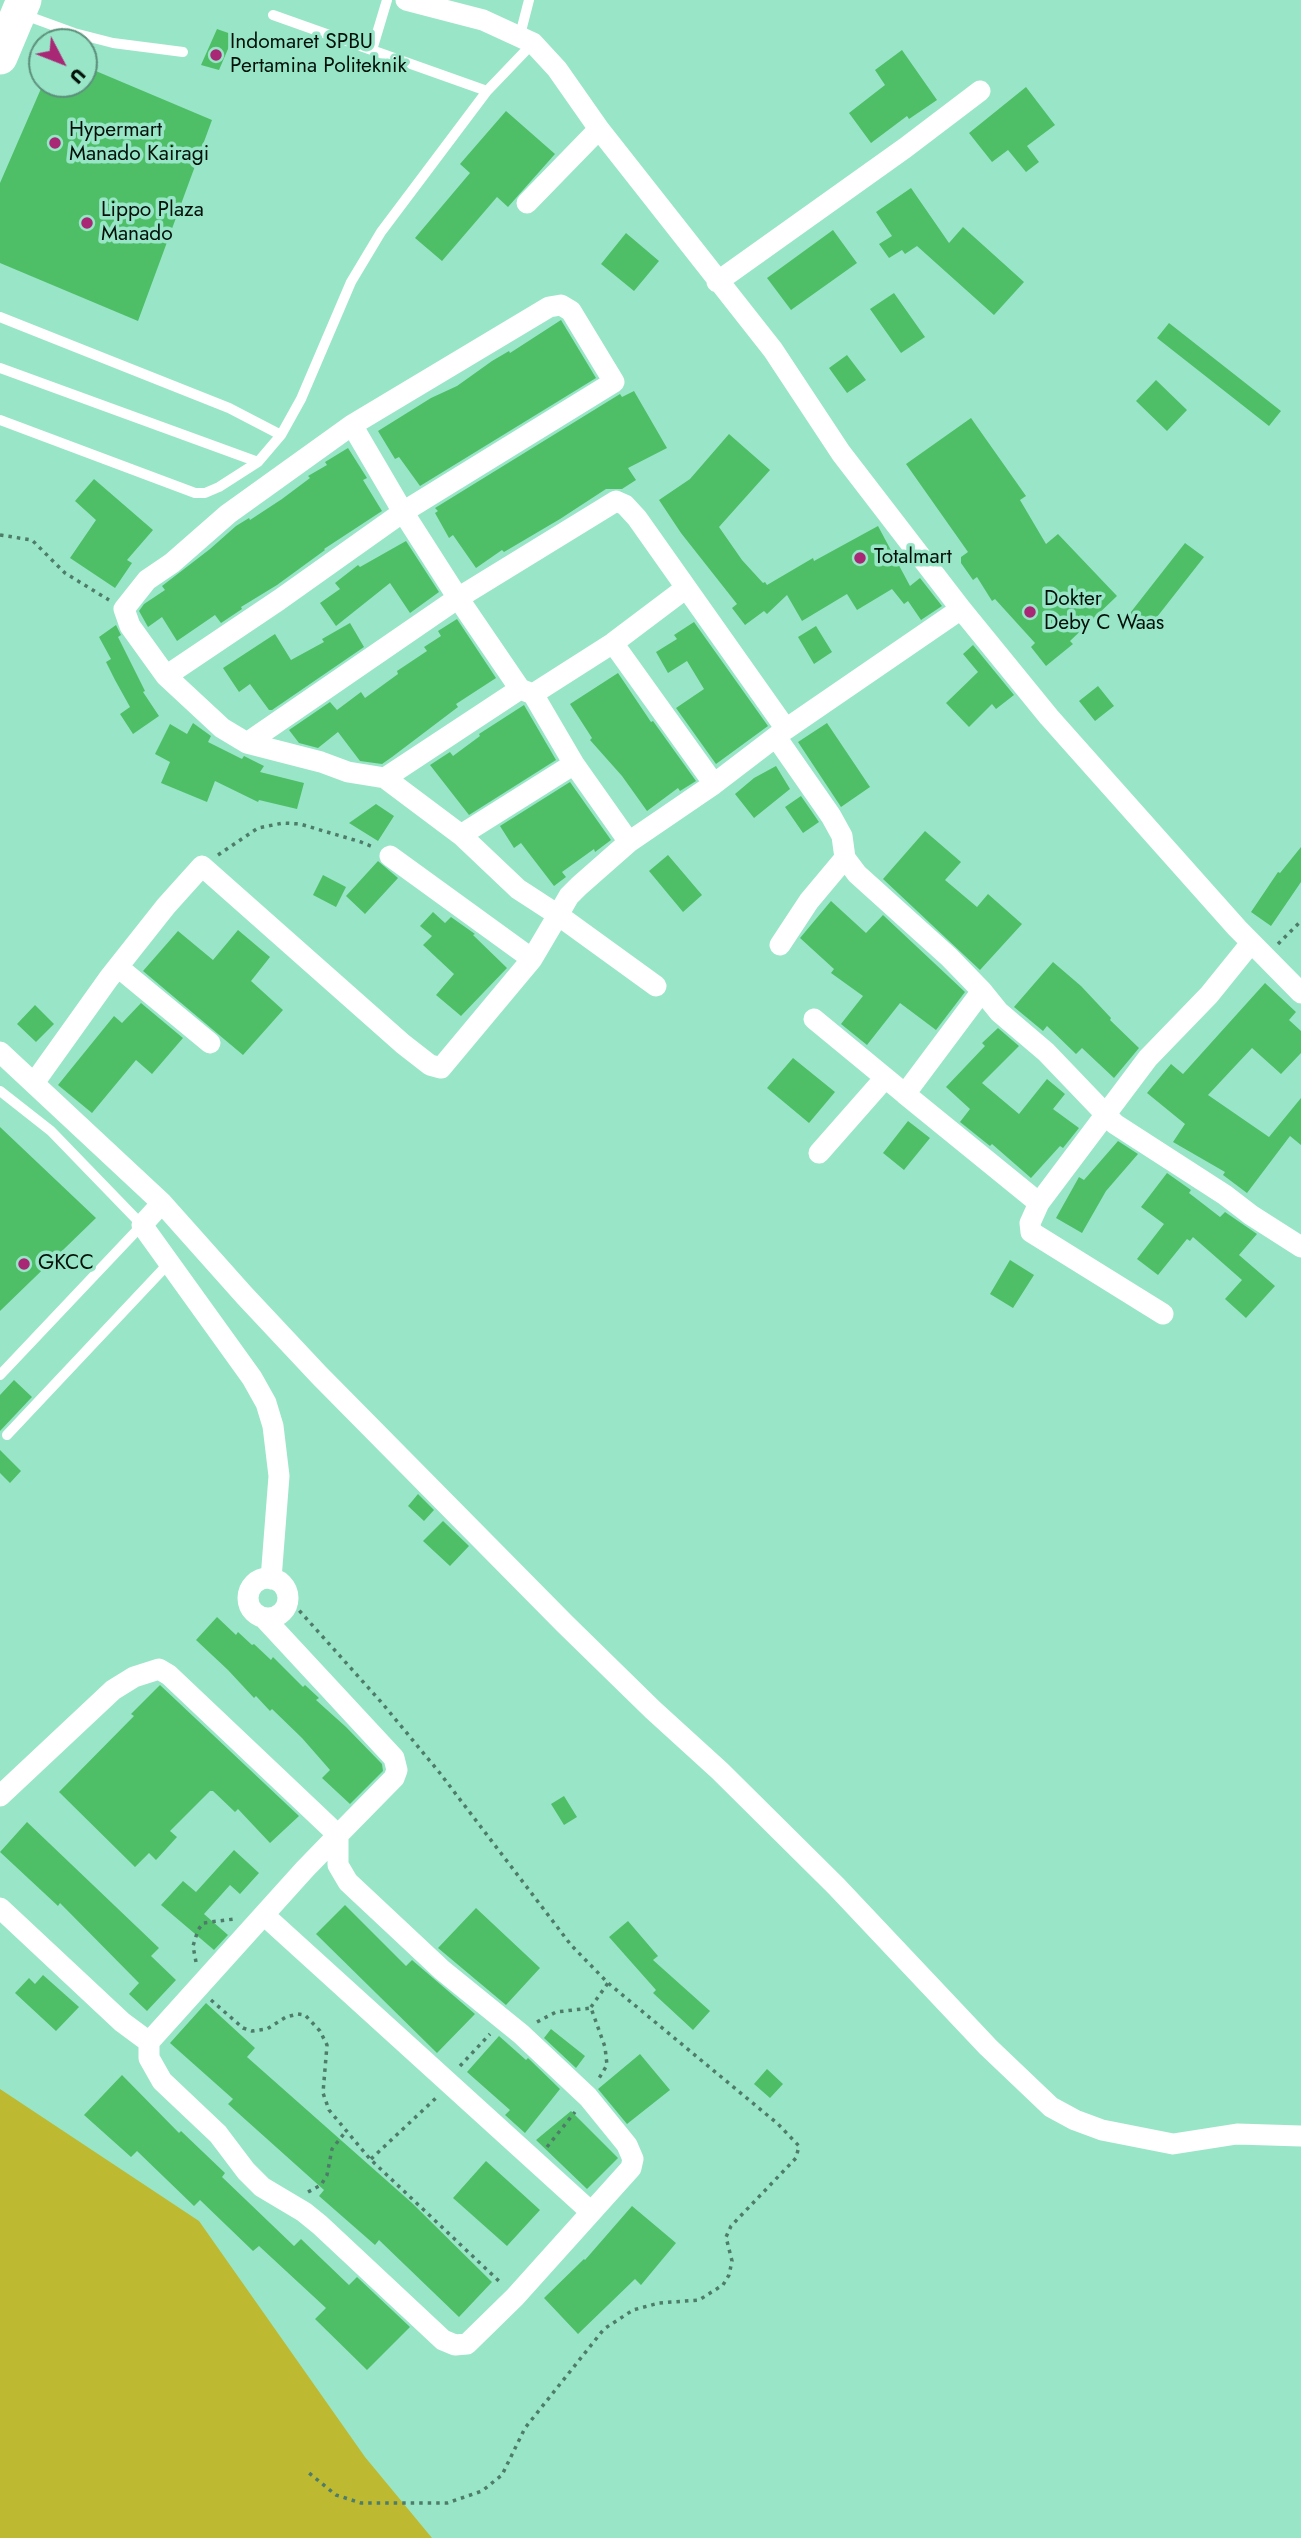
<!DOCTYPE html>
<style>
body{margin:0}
#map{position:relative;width:1301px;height:2538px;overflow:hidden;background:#99e5c8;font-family:Jost,sans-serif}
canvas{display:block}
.north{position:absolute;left:28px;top:28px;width:70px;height:70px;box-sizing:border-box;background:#99e5c8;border:2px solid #5c907c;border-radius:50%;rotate:132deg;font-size:19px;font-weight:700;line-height:28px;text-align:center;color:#00110a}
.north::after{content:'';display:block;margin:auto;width:24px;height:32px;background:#a82876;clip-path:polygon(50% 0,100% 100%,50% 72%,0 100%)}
</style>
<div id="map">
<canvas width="1301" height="2538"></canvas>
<div class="north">U</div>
</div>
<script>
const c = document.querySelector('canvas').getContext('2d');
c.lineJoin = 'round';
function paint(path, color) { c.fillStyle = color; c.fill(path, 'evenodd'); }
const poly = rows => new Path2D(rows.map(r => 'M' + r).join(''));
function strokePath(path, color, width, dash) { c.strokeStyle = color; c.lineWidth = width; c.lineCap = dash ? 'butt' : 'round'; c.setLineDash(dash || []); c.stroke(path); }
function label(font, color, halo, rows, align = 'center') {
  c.font = font + ' Jost,sans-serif'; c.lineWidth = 7; c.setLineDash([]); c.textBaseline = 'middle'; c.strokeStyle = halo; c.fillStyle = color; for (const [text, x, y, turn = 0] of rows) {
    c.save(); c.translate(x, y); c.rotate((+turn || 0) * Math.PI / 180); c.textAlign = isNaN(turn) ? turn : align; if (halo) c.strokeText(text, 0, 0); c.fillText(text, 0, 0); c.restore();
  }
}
const green = poly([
 [0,2089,199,2221,365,2457,432,2538,0,2538]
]);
const building = poly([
 [217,29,234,35,219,70,201,65],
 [902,50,937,100,909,119,907,116,871,143,849,113,885,85,875,70],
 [84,66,212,120,138,321,0,263,0,183,43,84,84,84],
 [1026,87,1055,125,1027,146,1039,162,1026,172,1008,150,992,162,969,133],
 [506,111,555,154,508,207,497,197,442,261,415,238,470,173,460,164],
 [911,188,949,243,963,227,1024,282,994,315,917,246,905,254,902,250,889,258,879,244,892,236,876,212],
 [833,230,857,263,791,310,767,278],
 [626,233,659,261,634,291,601,264],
 [894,293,925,337,901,353,870,309],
 [561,320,596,378,420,486,399,457,395,459,378,431,431,398,457,386,492,361,509,351,510,353],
 [1169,323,1281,411,1269,426,1157,338],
 [847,355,866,380,847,393,829,368],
 [1156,380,1187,410,1167,431,1136,401],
 [634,391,667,448,628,468,636,480,622,489,606,489,560,519,504,552,502,550,476,568,453,535,449,538,435,513,438,511,435,508,620,394,622,397],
 [971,418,1026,496,1020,500,1046,544,1058,534,1117,596,1070,641,1073,644,1046,666,1031,647,1035,643,995,599,992,601,977,577,973,580,961,563,961,557,968,552,906,464],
 [729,434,770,470,719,527,742,560,763,583,765,582,767,585,813,558,814,561,878,526,910,586,920,578,942,606,921,620,908,601,904,604,892,589,857,610,847,594,802,621,787,595,767,614,764,611,745,625,732,608,737,604,681,533,659,500,690,479],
 [348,448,367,478,363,480,382,511,324,549,325,550,277,585,241,607,242,609,221,623,215,615,177,641,162,617,148,627,139,611,144,604,165,590,162,586,210,549,236,526,249,518,250,520,282,499,310,478,308,476,327,465,325,462],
 [94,479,153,530,127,560,132,563,115,588,70,558,96,520,75,501],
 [406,541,439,592,410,613,390,583,336,626,320,603,340,589,335,583,358,565,360,567],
 [1185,543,1204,557,1146,631,1127,617],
 [457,619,496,678,456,704,458,707,392,757,382,764,360,761,338,732,318,748,299,743,289,730,330,702,337,710,361,692,365,698,398,674,397,671,427,651,424,647,441,636,438,631],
 [694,622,768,726,716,764,676,708,704,689,687,661,668,673,656,652,677,639,674,635],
 [350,623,364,647,272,710,269,710,250,684,239,692,223,668,275,634,291,660,324,642,322,639],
 [116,625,121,635,118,637,145,691,143,692,159,716,133,734,120,714,130,707,115,680,106,662,111,659,99,637],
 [816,626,832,652,814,664,798,637],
 [973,645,1014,695,996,709,992,704,969,727,946,703,978,672,963,654],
 [618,673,651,722,653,721,696,781,680,791,678,788,647,811,622,776,590,740,592,738,570,704],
 [1098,686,1114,706,1095,721,1079,701],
 [524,705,556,760,469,815,430,765,450,752,453,756,480,736,479,734],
 [193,723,211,736,208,742,242,759,244,756,264,766,260,772,304,783,297,809,259,800,258,802,215,781,207,802,161,783,170,762,155,754,170,724,187,734],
 [827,723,870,787,841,807,798,742],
 [776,766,790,789,754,818,735,794,754,778],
 [570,782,611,840,595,852,594,849,562,872,566,877,554,886,521,843,514,848,500,826],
 [801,796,819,822,803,833,785,807],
 [376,804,394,816,378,841,349,823],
 [925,831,961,862,945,880,977,907,988,894,1022,924,980,970,883,879],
 [1301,847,1301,882,1271,926,1251,912,1278,872,1280,873],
 [668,855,702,895,683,912,649,871],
 [378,861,398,878,365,914,346,896],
 [323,875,346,887,336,907,313,895],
 [831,901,866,933,883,915,965,992,936,1030,900,1003,867,1045,841,1024,863,996,831,973,834,969,800,938],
 [433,912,445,923,451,917,475,934,473,935,507,968,461,1016,436,995,454,974,423,945,432,936,420,926],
 [238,930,270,957,251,981,283,1010,243,1055,143,971,178,931,213,960],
 [1053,962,1081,986,1111,1018,1110,1020,1139,1048,1114,1078,1082,1048,1076,1054,1047,1026,1043,1031,1014,1007],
 [1265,983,1296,1012,1289,1020,1301,1031,1301,1053,1281,1074,1252,1048,1208,1095,1269,1137,1301,1098,1301,1145,1290,1136,1247,1193,1223,1175,1225,1172,1173,1142,1185,1124,1147,1093,1171,1064,1183,1074],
 [141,1003,183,1038,152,1074,136,1060,92,1113,58,1085,114,1016,122,1023],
 [35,1005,54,1024,36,1042,17,1024],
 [998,1028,1019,1046,982,1083,1019,1114,1047,1079,1065,1094,1053,1109,1079,1128,1063,1148,1060,1146,1031,1178,992,1144,990,1146,960,1122,970,1109,946,1087,985,1046,982,1043],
 [793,1058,835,1092,809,1123,767,1088],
 [908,1121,930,1138,904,1170,883,1153],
 [0,1127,96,1218,0,1311],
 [1118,1141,1138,1154,1106,1191,1082,1233,1056,1218,1079,1177,1084,1180],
 [1167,1173,1191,1190,1189,1193,1220,1217,1225,1212,1257,1234,1239,1255,1275,1286,1246,1318,1225,1299,1242,1280,1193,1237,1190,1241,1187,1239,1158,1275,1137,1259,1164,1224,1141,1207],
 [1010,1260,1034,1275,1013,1308,990,1294],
 [14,1380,32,1397,0,1431,0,1395],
 [0,1450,21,1471,10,1483,0,1473],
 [418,1494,434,1510,424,1521,408,1506],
 [443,1521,469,1546,450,1566,423,1541],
 [217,1617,236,1635,238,1632,252,1645,254,1644,271,1660,273,1657,303,1687,305,1685,319,1698,316,1700,346,1727,382,1764,383,1771,350,1804,322,1778,330,1770,302,1738,272,1709,270,1711,256,1696,254,1698,228,1670,196,1640],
 [160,1685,299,1816,270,1843,238,1809,235,1812,213,1791,210,1791,170,1831,177,1837,156,1860,149,1853,135,1867,59,1792,134,1716,131,1714],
 [564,1796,577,1817,564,1825,551,1804],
 [27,1822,159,1948,151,1956,176,1980,147,2011,129,1994,139,1983,60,1903,58,1906,0,1852],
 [234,1850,259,1873,240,1894,230,1885,204,1914,228,1935,214,1950,161,1905,183,1881,196,1892],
 [345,1905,406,1966,412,1960,475,2014,437,2053,316,1934],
 [476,1908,540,1968,506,2005,438,1948],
 [628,1921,658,1956,653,1960,710,2011,693,2030,653,1993,656,1990,609,1937],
 [43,1975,79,2007,56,2031,15,1993,29,1978,35,1984],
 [206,2003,255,2048,247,2057,412,2203,492,2282,459,2317,379,2240,375,2245,319,2196,324,2190,228,2104,233,2099,170,2043],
 [551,2029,585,2056,576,2068,544,2038],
 [499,2036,526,2060,528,2058,560,2089,525,2133,505,2115,510,2110,467,2072],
 [640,2054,670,2090,627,2124,598,2089],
 [767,2069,783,2084,770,2098,754,2084],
 [122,2075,179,2133,181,2131,225,2173,222,2177,294,2246,301,2239,349,2285,357,2277,410,2327,367,2370,315,2319,326,2308,259,2246,253,2251,200,2200,194,2206,137,2151,131,2157,84,2115],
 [571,2111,618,2158,587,2189,536,2140],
 [486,2161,540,2210,507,2246,453,2198],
 [632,2206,676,2243,641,2285,635,2279,578,2334,544,2298,584,2259,585,2260]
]);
const path = poly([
 [0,535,32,540,65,573,109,600],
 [218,855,258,828,283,823,300,824,361,842,373,847],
 [1278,944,1301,921],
 [288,1598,382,1703,439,1772,571,1945,608,1983,778,2124,799,2146,796,2158,731,2226,726,2237,732,2261,729,2275,723,2285,699,2300,659,2303,633,2310,604,2329,525,2428,502,2475,482,2491,447,2503,361,2503,336,2495,309,2473],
 [196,1962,193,1946,198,1930,203,1923,234,1919],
 [211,2000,243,2028,252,2031,267,2029,286,2017,298,2014,305,2015,320,2031,327,2045,323,2093,329,2110,370,2159,501,2283],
 [591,2007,608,1983],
 [537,2022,556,2012,591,2008,605,2047,607,2065,598,2080],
 [460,2066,490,2034],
 [547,2147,575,2112],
 [371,2159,437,2097],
 [308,2192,321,2185,327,2175,332,2149,346,2131]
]);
const service = poly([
 [22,14,74,33,113,43,183,52],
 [273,15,487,91],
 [520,35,529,0],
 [372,50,387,0],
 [0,317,229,408,281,435,258,462,219,487,205,493,195,493,0,420],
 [0,368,258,462],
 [281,435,301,399,351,282,381,232,487,91,533,43],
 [0,1091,51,1131,142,1225,0,1375],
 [7,1435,169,1263]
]);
const minor = poly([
 [406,0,483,20,533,43,557,69,599,129,773,350,841,453,961,609,1049,717,1237,928,1301,993],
 [527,203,599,129],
 [717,282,905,148,980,91],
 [352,425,403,512,458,598,520,689,533,694,574,764,629,842],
 [613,643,714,784],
 [166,676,279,600,403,512,614,382,571,311,561,305,549,307,352,425,228,514,172,563,147,580,124,609,130,626,166,676,222,728,247,743,321,762,348,772,385,778,461,835,518,889,558,915,569,896,579,886,629,842,714,784,786,729,961,609],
 [533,694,613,643,686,588],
 [776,737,831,816,842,836,845,858,857,874,949,957,982,991,999,1012,1046,1052,1115,1124,1225,1195,1251,1215,1301,1247],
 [247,743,458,598,616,501,625,505,637,518,786,729],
 [385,778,520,689],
 [461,835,574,764],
 [780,945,809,901,845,858],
 [532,959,558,915,656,986],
 [118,967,210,1043],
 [982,991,905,1094,1039,1203,1148,1058,1209,995,1251,943],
 [814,1019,905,1094],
 [0,1052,162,1203,244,1295,319,1375,565,1624,653,1710,720,1771,836,1886,988,2047,1051,2107,1075,2120,1102,2130,1173,2144,1237,2134,1301,2136],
 [34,1083,109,978,166,906,202,866,403,1044,430,1065,441,1068,532,959,390,856],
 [819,1153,885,1078],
 [162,1203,142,1225,252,1378,266,1403,273,1426,279,1476,271,1579],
 [1039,1203,1030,1223,1031,1232,1163,1314],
 '248 1598a20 20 0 1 1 40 0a20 20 0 1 1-40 0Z',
 [0,1796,113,1690,134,1677,159,1669,169,1675,338,1835,394,1778,397,1770,394,1758,264,1618],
 [0,1908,122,2022,149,2042,305,1869,338,1835],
 [264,1915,591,2212],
 [149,2042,149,2058,162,2081,218,2134,246,2171,262,2187,304,2212,320,2225,443,2340,455,2345,467,2344,515,2297,631,2168,633,2159,627,2145,588,2097,521,2034,442,1970,348,1882,338,1865,338,1835]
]);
const trunk = poly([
 [0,57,24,0]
]);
const markers = [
 [216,55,7,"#a82876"],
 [55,143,7,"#a82876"],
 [87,223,7,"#a82876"],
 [860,558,7,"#a82876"],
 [1030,612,7,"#a82876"],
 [24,1264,7,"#a82876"]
];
const poiNames = [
 ["Indomaret SPBU",230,43],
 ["Pertamina Politeknik",230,67],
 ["Hypermart",69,131],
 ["Manado Kairagi",69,155],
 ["Lippo Plaza",101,211],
 ["Manado",101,235],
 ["Totalmart",874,558],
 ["Dokter",1044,600],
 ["Deby C Waas",1044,624],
 ["GKCC",38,1264]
];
paint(green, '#bdba31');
paint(building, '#4ebf67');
strokePath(path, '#4e7c6a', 3.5, [3.5, 5]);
strokePath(service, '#fff', 10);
strokePath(minor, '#fff', 21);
strokePath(trunk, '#fff', 35);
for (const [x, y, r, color] of markers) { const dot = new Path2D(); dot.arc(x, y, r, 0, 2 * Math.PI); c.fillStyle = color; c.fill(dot); strokePath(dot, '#99e5c8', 2.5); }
label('21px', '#00110a', '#99e5c8', poiNames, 'left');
</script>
